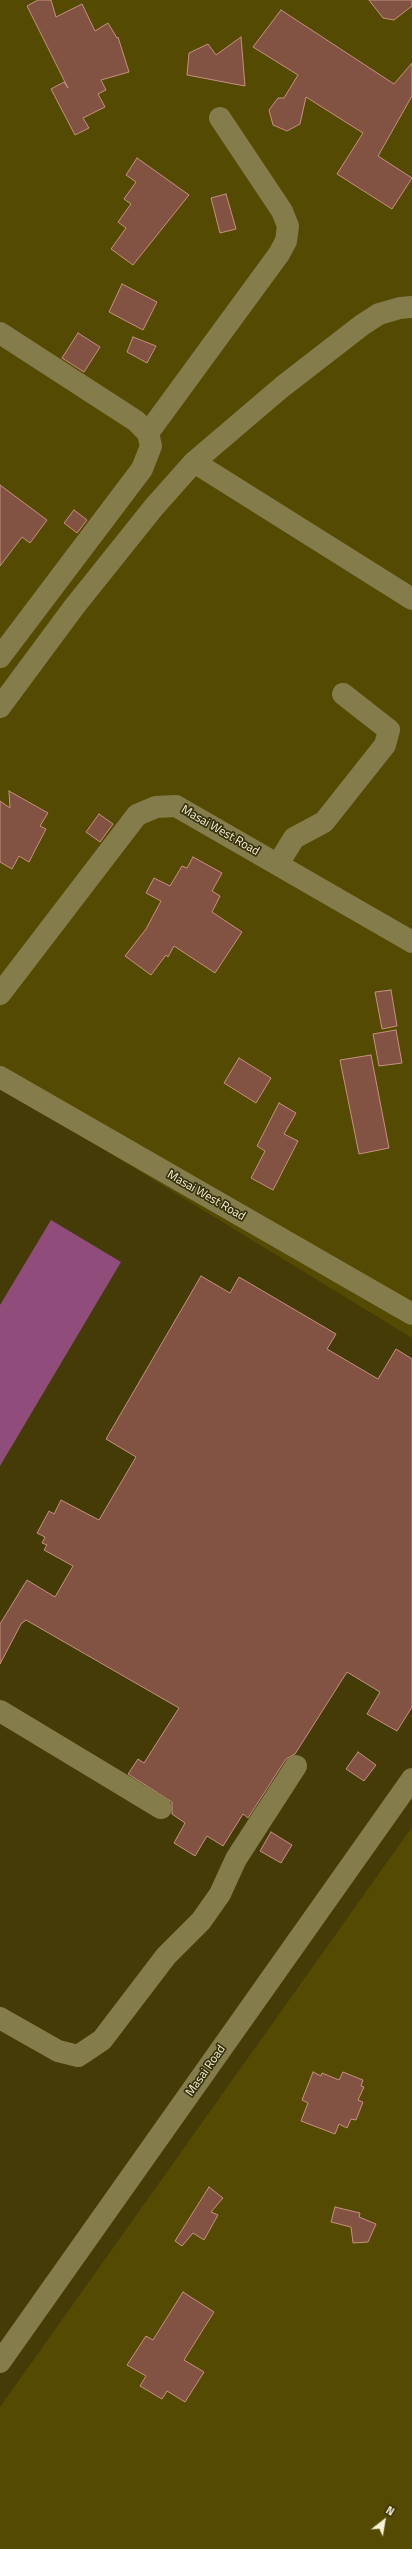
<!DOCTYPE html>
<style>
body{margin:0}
#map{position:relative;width:412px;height:2549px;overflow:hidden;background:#443b06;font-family:"Titillium Web",sans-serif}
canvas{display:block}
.north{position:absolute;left:364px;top:2501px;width:40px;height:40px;-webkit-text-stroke:3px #38310b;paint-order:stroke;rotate:31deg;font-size:11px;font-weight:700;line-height:16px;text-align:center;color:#f6f1d7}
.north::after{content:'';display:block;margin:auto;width:14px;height:18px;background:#f6f1d7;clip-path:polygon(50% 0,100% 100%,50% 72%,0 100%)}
</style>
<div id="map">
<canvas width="412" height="2549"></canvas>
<div class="north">N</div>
</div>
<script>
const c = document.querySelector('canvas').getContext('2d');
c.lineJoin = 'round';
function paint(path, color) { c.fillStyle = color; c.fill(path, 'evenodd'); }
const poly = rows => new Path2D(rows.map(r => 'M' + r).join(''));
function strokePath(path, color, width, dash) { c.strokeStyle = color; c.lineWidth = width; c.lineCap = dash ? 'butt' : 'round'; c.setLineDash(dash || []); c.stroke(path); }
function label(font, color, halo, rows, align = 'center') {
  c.font = font + ' "Titillium Web",sans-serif'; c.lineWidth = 3.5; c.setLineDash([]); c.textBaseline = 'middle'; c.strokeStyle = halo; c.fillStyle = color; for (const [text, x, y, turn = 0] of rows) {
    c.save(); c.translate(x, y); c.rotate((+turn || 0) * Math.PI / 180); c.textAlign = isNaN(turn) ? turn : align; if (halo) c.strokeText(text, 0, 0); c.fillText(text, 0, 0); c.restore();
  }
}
const green = poly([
 [0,0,412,0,412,1338,0,1086],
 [412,1827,412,2549,0,2549,0,2407]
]);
const water = poly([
 [51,1220,121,1262,0,1466,0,1305]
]);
const building = poly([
 [38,0,51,0,56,17,82,4,95,31,108,23,117,38,118,37,129,72,101,80,106,90,98,94,105,107,83,118,89,128,75,135,51,89,64,82,68,88,27,6,38,0],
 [369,0,412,0,412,6,394,20,383,18,369,0],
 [281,10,394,84,412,63,412,96,378,156,412,178,392,209,337,174,363,133,306,97,300,124,287,131,273,125,269,110,278,98,284,98,298,75,253,47,281,10],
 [241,37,245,86,187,75,189,53,208,44,216,55,241,37],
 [137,158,189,195,133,265,111,249,126,228,118,222,131,204,124,199,136,182,126,175,137,158],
 [226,194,236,229,220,233,211,198,226,194],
 [122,284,157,302,143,330,109,312,122,284],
 [78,333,100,347,84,372,62,358,78,333],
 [133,337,156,346,147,363,127,352,133,337],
 [0,485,47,520,30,543,22,537,0,566,0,485],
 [74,510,87,520,77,533,64,523,74,510],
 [9,791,48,813,40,826,46,829,29,862,19,856,12,869,0,862,0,801,10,808,9,791],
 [99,814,113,824,100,842,86,832,99,814],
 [193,857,222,873,212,891,220,896,212,912,242,932,215,973,174,946,168,957,166,955,151,975,125,956,146,929,161,901,146,893,154,878,170,886,182,866,187,868,193,857],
 [391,990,397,1026,382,1029,375,992,391,990],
 [396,1030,402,1063,379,1066,373,1034,396,1030],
 [371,1055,389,1148,359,1154,340,1060,371,1055],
 [239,1058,271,1078,256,1103,224,1083,239,1058],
 [279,1103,296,1113,284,1134,298,1141,273,1190,251,1178,265,1151,257,1146,279,1103],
 [201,1276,230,1293,239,1277,336,1334,327,1349,378,1379,396,1349,412,1359,412,1707,397,1731,367,1714,380,1692,347,1672,295,1754,286,1759,248,1818,243,1814,223,1846,207,1836,195,1856,174,1843,185,1823,172,1814,172,1802,128,1774,138,1759,144,1763,179,1708,26,1620,21,1624,0,1664,0,1624,27,1580,55,1597,73,1566,44,1550,47,1545,42,1543,45,1537,37,1533,49,1511,54,1514,61,1500,99,1520,136,1457,106,1439,201,1276],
 [358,1752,376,1765,364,1781,346,1769,358,1752],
 [271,1832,292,1845,281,1863,260,1851,271,1832],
 [313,2072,321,2076,322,2073,339,2080,343,2072,363,2080,361,2086,364,2087,358,2100,363,2102,356,2120,351,2119,347,2128,339,2124,335,2134,301,2121,308,2103,302,2100,313,2072],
 [209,2187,223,2198,211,2212,218,2215,204,2240,193,2233,182,2246,175,2241,209,2187],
 [335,2207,360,2213,359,2217,376,2224,368,2242,353,2243,351,2227,331,2222,335,2207],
 [183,2292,214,2312,184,2360,204,2372,185,2402,167,2391,162,2399,140,2386,146,2376,127,2365,146,2336,153,2340,183,2292]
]);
const minor = poly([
 [0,333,136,421,148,433,151,446,142,469,0,657],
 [148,433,279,254,286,241,288,226,282,211,220,118],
 [194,462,412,599],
 [0,707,74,607,154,507,194,462,282,387,362,325,379,314,400,308,412,307],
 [278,864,294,838,324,822,385,745,389,730,343,694],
 [0,994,137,815,156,807,176,806,412,942],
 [0,1077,412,1314],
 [0,1711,161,1808],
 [0,2018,58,2051,78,2056,102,2040,166,1956,201,1921,220,1894,236,1859,296,1766],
 [0,2362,412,1779]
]);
const streetNames = [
 ["Masai West Road",220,831,30],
 ["Masai West Road",206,1196,30],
 ["Masai Road",206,2071,-55]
];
paint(green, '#554a02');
paint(water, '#904d7c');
paint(building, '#825243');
strokePath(building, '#c69180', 1);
strokePath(minor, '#847c4b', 22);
label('12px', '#f6f1d7', '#38310b', streetNames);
</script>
